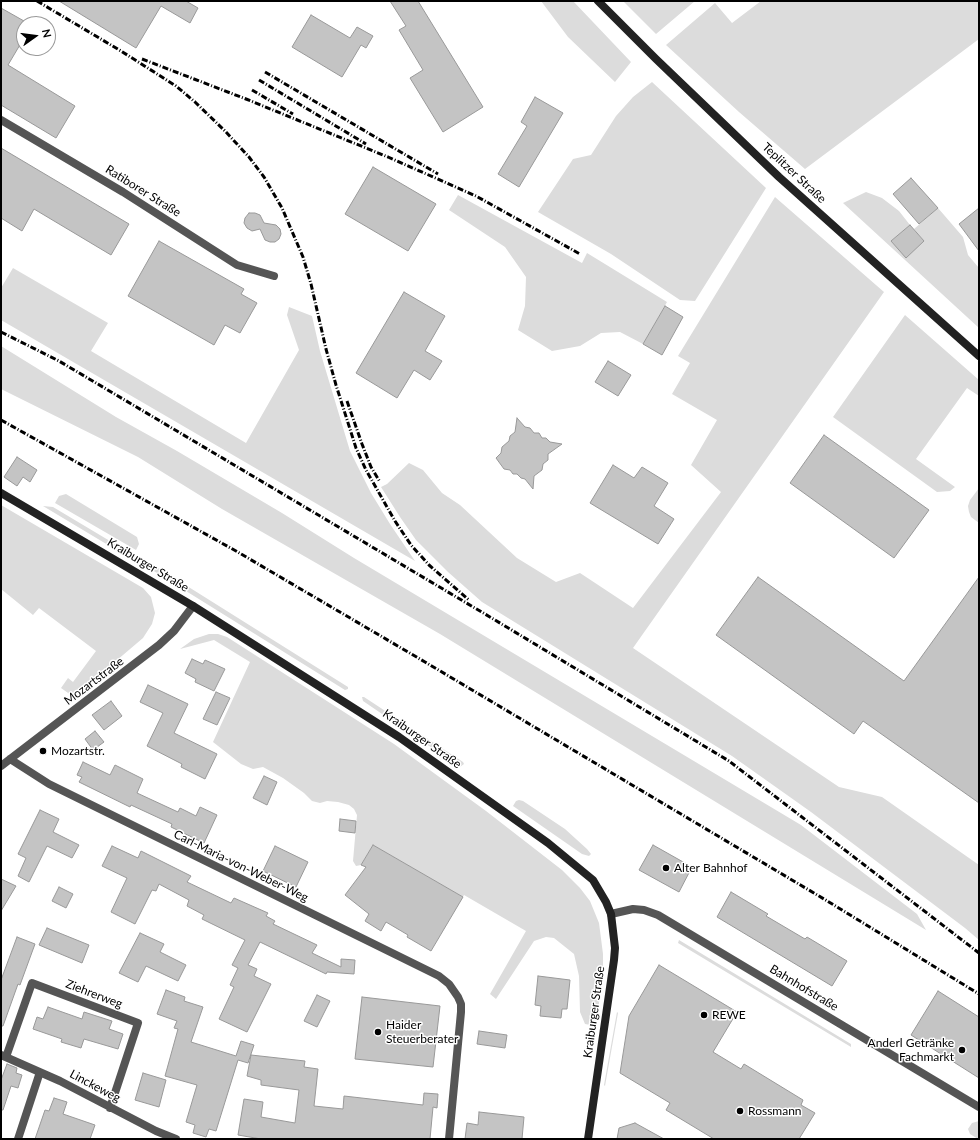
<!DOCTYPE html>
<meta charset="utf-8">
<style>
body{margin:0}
#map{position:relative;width:980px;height:1140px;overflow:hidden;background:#fff;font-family:Lato,sans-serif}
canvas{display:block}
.frame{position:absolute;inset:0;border:2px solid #000;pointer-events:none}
.north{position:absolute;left:16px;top:16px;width:40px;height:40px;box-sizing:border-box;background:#fff;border:1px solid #999;border-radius:50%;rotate:76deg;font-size:11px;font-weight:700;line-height:16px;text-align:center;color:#000}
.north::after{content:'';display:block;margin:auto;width:14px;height:18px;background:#000;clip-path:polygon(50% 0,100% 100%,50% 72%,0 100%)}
</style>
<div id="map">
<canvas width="980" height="1140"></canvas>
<div class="frame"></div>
<div class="north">N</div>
</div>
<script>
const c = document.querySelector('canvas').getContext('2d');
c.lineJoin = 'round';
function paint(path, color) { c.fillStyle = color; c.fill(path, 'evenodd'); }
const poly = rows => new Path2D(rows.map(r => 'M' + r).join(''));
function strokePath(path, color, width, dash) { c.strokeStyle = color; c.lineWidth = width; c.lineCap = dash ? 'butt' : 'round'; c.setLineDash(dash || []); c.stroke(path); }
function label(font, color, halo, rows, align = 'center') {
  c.font = font + ' Lato,sans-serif'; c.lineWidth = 3; c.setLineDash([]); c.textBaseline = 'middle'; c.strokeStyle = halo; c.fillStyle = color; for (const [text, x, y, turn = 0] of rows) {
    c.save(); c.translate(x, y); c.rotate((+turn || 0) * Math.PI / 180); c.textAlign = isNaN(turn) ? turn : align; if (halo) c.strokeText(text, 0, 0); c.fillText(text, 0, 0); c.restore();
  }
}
const green = poly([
 [541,1,573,1,631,62,615,82,568,37],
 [623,1,695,1,656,34],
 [761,1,979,1,979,39,805,169,739,112,666,45,715,3,732,23],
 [652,82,766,188,695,301,680,300,611,254,538,212,573,159,591,155,616,116,633,97],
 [866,192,882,198,899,211,910,225,891,241,906,257,924,241,914,229,938,208,963,237,968,255,979,268,979,328,843,203],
 [458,195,582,263,587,253,667,302,643,344,620,332,601,333,580,346,552,351,518,330,525,306,526,277,505,247,449,210],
 [775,197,884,292,633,648,839,787,882,797,979,865,979,940,965,928,811,812,732,756,482,602,448,572,416,540,400,517,381,487,387,484,409,463,423,470,442,493,460,505,517,558,556,582,580,573,633,608,721,492,691,465,717,420,672,394,690,363,678,356],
 [13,268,108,323,91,351,246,443,299,350,287,315,289,307,312,316,320,351,350,451,371,493,390,524,415,561,1,320,1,288],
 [905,315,979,380,979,396,967,388,916,459,955,487,950,491,937,492,833,417],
 [1,346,116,417,177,451,282,513,354,558,801,825,917,914,926,930,440,634,222,509,138,457,1,389],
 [979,488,979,523,971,517,969,512,968,506,970,500],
 [66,494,137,537,139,544,136,550,55,503,59,496],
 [1,505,143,588,151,597,155,613,152,624,143,638,103,672,71,695,61,688,68,678,73,682,96,651,39,608,33,615,1,589],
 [43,506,53,507,130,553,118,551],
 [150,564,152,564,348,687,348,689,345,690,149,568,148,566],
 [209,634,218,634,227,637,394,744,486,811,562,870,580,888,590,901,599,923,603,954,603,972,596,1026,585,1024,580,1012,579,976,574,954,554,938,546,937,534,941,496,999,490,994,526,931,464,895,463,897,373,845,361,865,356,866,353,861,357,815,354,809,349,805,338,802,327,801,320,803,312,801,304,793,283,778,263,767,253,769,241,764,213,742,250,662,214,640,180,649,194,639],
 [362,697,364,697,463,762,464,764,460,767,363,701],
 [519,800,523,801,565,829,587,849,591,854,589,856,582,854,513,806,516,801],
 [679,940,851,1044,851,1047,678,943],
 [617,1012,618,1013,605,1086,604,1085],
 [979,1121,979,1139,978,1139,970,1134,968,1129,972,1123]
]);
const building = poly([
 [59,1,186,1,198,8,190,23,161,6,136,48,59,1],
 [390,1,418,1,483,107,443,132,410,78,423,70,399,30,406,26,390,1],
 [1,8,24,21,24,38,8,65,75,106,56,138,1,105,1,8],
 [311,15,350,38,357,27,373,36,366,48,361,45,342,77,292,47,311,15],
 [535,97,563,113,519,187,498,174,527,126,521,122,535,97],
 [1,148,129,224,111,255,34,209,22,231,1,218,1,148],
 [373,167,436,204,408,251,345,214,373,167],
 [911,178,938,208,919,224,893,194,911,178],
 [979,208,979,251,959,224,979,208],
 [249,213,255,213,260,215,264,223,276,225,280,229,281,234,279,239,275,242,270,242,265,240,260,229,252,231,247,228,244,223,245,218,249,213],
 [910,225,924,241,906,258,891,241,910,225],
 [159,241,244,289,241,294,257,303,240,333,225,325,214,345,128,296,159,241],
 [404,292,445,316,425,351,442,361,430,380,414,370,397,398,356,373,404,292],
 [665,306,683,317,662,355,643,344,665,306],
 [608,361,631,375,618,396,595,382,608,361],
 [517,418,525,427,530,428,534,433,539,433,542,438,546,438,550,442,562,444,548,454,548,460,543,464,542,470,534,476,533,489,525,479,521,478,517,474,513,474,510,470,504,469,496,458,501,453,502,447,509,441,510,436,515,432,517,418],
 [824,435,929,510,894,558,790,483,824,435],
 [17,457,37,470,30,482,23,477,17,486,4,477,17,457],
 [613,465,634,478,642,467,668,483,654,506,674,519,658,544,590,503,613,465],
 [758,577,904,681,979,577,979,803,863,721,854,734,716,635,758,577],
 [192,659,203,664,205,660,225,669,214,691,195,682,196,679,185,673,192,659],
 [148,685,188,704,174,733,217,754,205,779,181,767,182,764,147,746,163,713,140,702,148,685],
 [216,692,230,698,217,725,203,719,216,692],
 [111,701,122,716,104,730,92,715,111,701],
 [95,731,104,742,93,750,85,739,95,731],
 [83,762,110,775,115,765,143,779,137,793,178,812,180,808,196,816,200,807,217,815,204,843,171,827,172,824,131,805,130,807,79,782,82,777,77,775,83,762],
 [264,776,277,782,267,805,253,798,264,776],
 [40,810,59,819,53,832,79,845,72,858,47,846,29,882,18,876,26,858,18,854,40,810],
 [340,819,356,821,355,833,339,831,340,819],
 [373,845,463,897,431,951,407,937,408,935,386,922,381,931,365,921,369,914,345,895,366,867,361,865,373,845],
 [653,845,692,867,679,892,639,870,653,845],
 [112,846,138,858,141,851,191,876,187,882,231,903,234,898,268,913,266,916,275,921,273,924,317,945,312,953,341,967,341,959,355,960,354,974,327,972,326,974,260,942,248,965,257,969,254,976,271,984,247,1032,219,1019,234,987,230,985,238,968,232,965,245,940,202,919,204,915,187,906,189,900,159,884,156,891,152,890,135,924,111,912,127,878,102,866,112,846],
 [275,846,308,862,296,887,263,871,275,846],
 [1,879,16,886,1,911,1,879],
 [59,887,73,894,66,908,52,901,59,887],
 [731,892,768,914,766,916,805,939,807,937,847,961,832,986,717,917,731,892],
 [47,928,89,945,82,963,39,945,47,928],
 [140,933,164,944,160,952,186,965,178,981,146,966,138,982,119,973,140,933],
 [17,937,35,944,20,985,18,984,3,1026,1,1026,1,980,17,937],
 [659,965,737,1012,713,1052,741,1069,744,1064,803,1100,801,1105,815,1113,799,1139,714,1139,666,1110,670,1103,620,1073,629,1016,659,965],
 [538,976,570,980,567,1009,562,1009,561,1018,540,1016,541,1006,535,1005,538,976],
 [166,990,185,997,184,1001,203,1007,191,1042,236,1056,241,1041,254,1045,248,1063,238,1060,216,1131,209,1129,206,1137,193,1133,195,1125,186,1122,197,1085,165,1076,178,1029,174,1028,177,1021,157,1014,166,990],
 [938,991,979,1017,979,1078,911,1035,938,991],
 [317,995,330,1001,317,1027,304,1021,317,995],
 [362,997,440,1006,433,1067,355,1059,362,997],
 [48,1007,82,1019,84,1012,112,1021,109,1029,123,1034,118,1049,84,1039,81,1048,61,1042,62,1039,33,1029,37,1017,43,1019,48,1007],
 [479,1031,507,1035,505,1048,477,1044,479,1031],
 [251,1055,305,1061,304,1067,318,1069,314,1106,343,1109,344,1096,423,1105,424,1093,438,1094,437,1108,433,1107,430,1139,261,1139,238,1135,244,1099,263,1102,261,1117,295,1123,299,1090,261,1085,261,1080,247,1076,251,1055],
 [7,1064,17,1068,16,1073,22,1075,18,1088,11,1086,3,1110,1,1110,1,1080,7,1064],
 [143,1073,166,1080,159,1107,135,1100,143,1073],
 [54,1098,67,1102,63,1114,95,1125,90,1139,35,1139,45,1110,49,1111,54,1098],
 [479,1112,524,1117,522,1139,465,1139,467,1123,478,1125,479,1112],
 [635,1123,664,1139,617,1139,619,1128,635,1123]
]);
const street = poly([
 [1,120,123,192,237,265,274,276],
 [10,759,49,784,439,976,449,984,458,997,461,1004,461,1012,449,1139],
 [1,766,159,645,174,631,193,606],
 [611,914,633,909,644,910,658,915,979,1107],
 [1,1055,60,1081,156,1131,176,1139],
 [6,1057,32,983,138,1023,110,1108],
 [18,1139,40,1072]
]);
const secondary = poly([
 [598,1,656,59,779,177,979,356],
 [1,493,193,606,399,737,548,843,593,880,606,902,611,914,615,948,614,960,588,1139]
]);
const rail = poly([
 [37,1,121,51,176,86,195,102,225,131,249,157,264,177,282,208,303,257,311,284,326,349,336,385,356,448,366,470,395,521,411,545,429,565,469,600],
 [142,59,246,99,388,157,476,196,580,254],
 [265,72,438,174],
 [259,80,366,144],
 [252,90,293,114],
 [1,332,59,361,485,614,729,761,979,953],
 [347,401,362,444,371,467,380,482],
 [1,420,236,551,425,662,824,899,979,994]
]);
const markers = [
 [43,751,4,"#000"],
 [666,868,4,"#000"],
 [704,1015,4,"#000"],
 [378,1032,4,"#000"],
 [962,1050,4,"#000"],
 [740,1111,4,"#000"]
];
const streetNames = [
 ["Teplitzer Straße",794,173,43],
 ["Ratiborer Straße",143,191,32],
 ["Kraiburger Straße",148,565,31],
 ["Mozartstraße",94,681,-37],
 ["Kraiburger Straße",422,739,35],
 ["Carl-Maria-von-Weber-Weg",241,866,26],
 ["Bahnhofstraße",804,988,31],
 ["Ziehrerweg",94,994,21],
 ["Kraiburger Straße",594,1012,-82],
 ["Linckeweg",95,1086,28]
];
const poiNames = [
 ["Mozartstr.",51,751],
 ["Alter Bahnhof",674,868],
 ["REWE",712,1015],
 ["Haider",386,1025],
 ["Steuerberater",386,1039],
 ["Anderl Getränke",954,1043,"right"],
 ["Fachmarkt",954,1057,"right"],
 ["Rossmann",748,1111]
];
paint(green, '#dcdcdc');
paint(building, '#c4c4c4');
strokePath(building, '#999', 1);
strokePath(street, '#555', 8);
strokePath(secondary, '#222', 8);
strokePath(rail, '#000', 3, [6, 2, 1, 2]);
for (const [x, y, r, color] of markers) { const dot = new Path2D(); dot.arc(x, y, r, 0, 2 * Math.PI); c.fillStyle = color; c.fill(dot); strokePath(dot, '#fff', 1.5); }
label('12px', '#000', '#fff', streetNames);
label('12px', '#000', '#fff', poiNames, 'left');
</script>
